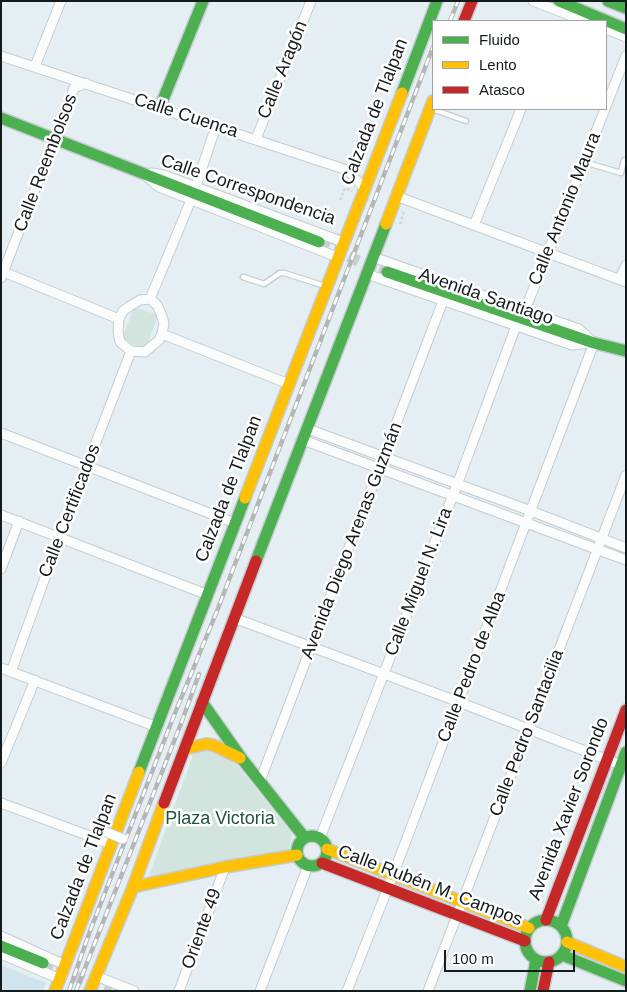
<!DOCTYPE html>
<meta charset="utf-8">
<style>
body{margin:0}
#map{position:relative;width:627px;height:992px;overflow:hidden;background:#e5eff3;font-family:Arial,sans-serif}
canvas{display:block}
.frame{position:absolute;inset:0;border:2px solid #141b1d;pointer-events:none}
.legend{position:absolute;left:432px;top:20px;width:175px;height:90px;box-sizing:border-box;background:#fff;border:1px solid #a1a4a5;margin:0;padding:6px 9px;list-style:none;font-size:15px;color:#141b1d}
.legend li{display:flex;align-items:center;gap:10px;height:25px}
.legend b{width:25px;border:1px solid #a1a4a5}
.scale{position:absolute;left:444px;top:950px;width:131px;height:22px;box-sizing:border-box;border:2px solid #141b1d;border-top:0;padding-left:6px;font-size:15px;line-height:18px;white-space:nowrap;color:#141b1d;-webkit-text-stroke:4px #fff;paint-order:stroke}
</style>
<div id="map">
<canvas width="627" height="992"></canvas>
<div class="frame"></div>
<ul class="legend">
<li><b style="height:6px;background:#4caf50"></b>Fluido</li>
<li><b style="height:6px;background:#ffc107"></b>Lento</li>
<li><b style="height:6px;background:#c62828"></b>Atasco</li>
</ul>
<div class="scale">100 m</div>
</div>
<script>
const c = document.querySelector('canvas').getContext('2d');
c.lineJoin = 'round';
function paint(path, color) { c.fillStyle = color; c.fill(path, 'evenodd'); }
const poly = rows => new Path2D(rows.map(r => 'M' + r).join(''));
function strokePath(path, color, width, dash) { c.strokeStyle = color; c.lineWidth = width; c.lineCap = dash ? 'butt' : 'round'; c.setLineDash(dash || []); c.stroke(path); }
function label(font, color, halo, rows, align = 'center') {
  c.font = font + ' Arial,sans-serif'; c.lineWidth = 5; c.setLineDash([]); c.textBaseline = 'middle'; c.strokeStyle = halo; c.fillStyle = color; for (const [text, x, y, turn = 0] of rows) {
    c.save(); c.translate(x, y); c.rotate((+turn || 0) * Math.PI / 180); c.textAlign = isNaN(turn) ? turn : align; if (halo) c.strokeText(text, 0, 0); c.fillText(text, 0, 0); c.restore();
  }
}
const built = poly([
 [1,965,46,983,43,991,1,991]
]);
const green = poly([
 [398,49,402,49,388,86,384,84],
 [134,307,158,315,146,349,122,340],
 [208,747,232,759,292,834,287,855,155,879,149,876,194,752]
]);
const secondaryTunnel = poly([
 [319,242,360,262,387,272],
 [43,963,111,991]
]);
const path = poly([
 [340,200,345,188,352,191],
 [400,224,404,212,401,211]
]);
const lane = poly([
 [432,109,466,121],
 [584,162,621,173,624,160],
 [243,277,264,284,280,273,284,273,325,286]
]);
const street = poly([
 [533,1,584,21],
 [606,29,626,37],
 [1,56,347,170,364,188],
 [35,66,61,1],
 [606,106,626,56],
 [256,139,311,1],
 [151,173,164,175,343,242],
 [147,177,159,187,337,257],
 [196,186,216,126],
 [396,196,626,282],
 [474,225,521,109],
 [373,257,579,329,592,341],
 [1,271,119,319],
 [367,274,572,345,591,343],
 [1,278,74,88,86,83],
 [620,279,626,265],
 [150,299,157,305,161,314,164,323,162,334,159,340,145,352,131,351,120,342,118,331,119,319,123,311,130,306,140,300,150,299],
 [150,299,191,200],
 [525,310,605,109],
 [162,334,289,384],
 [308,429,531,511,626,548],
 [1,433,235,523],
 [303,440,626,560],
 [1,515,208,595],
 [1,569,19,521],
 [234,618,459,702,626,767],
 [1,668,157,727],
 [11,672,60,536,131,351],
 [1,763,35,680],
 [260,781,443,301],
 [1,803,111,844],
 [320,838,457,485,516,326],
 [1,936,65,965],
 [1,954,60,979],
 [96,976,134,991],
 [179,991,225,867],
 [260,991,308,866],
 [347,991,393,875,594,343],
 [428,991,626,475]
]);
const fast = poly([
 [559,1,626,29],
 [608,1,626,8],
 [402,93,437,1],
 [160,107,203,1],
 [1,118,319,242],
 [387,272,594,343,626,351],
 [256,561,386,224],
 [202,702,242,759,304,837],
 [139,772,245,498],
 '297 851a15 15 0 1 1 30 0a15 15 0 1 1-30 0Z',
 '525 941a21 21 0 1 1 42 0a21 21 0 1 1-42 0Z',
 [561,926,626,752],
 [1,946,43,963],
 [562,955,626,981],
 [530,991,536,960]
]);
const slow = poly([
 [386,224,433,101],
 [245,498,402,93],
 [185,749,206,744,213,745,240,758],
 [327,849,529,928],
 [133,887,225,867,297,855],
 [567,942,626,967],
 [55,991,139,772],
 [90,991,133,887,164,803]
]);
const jam = poly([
 [464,21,472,1],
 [164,803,256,561],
 [322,863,525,941],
 [546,920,626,710],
 [543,991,549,962]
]);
const rail = poly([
 [450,21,458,1],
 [69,991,90,931,173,718,217,611,433,47],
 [76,991,182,721,199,674]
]);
const streetBridge = poly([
 [94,827,123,839]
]);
const streetNames = [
 ["Calle Aragón",283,70,-68],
 ["Calzada de Tlalpan",375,112,-69],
 ["Calle Cuenca",186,116,18],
 ["Calle Reembolsos",46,163,-69],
 ["Calle Correspondencia",248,190,19],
 ["Calle Antonio Maura",565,209,-68],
 ["Avenida Santiago",486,297,19],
 ["Calzada de Tlalpan",229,489,-69],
 ["Calle Certificados",70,511,-69],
 ["Avenida Diego Arenas Guzmán",352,541,-69],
 ["Calle Miguel N. Lira",419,582,-69],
 ["Calle Pedro de Alba",472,667,-69],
 ["Calle Pedro Santacilia",527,733,-69],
 ["Avenida Xavier Sorondo",569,809,-69],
 ["Calzada de Tlalpan",84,867,-69],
 ["Calle Rubén M. Campos",430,886,21],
 ["Oriente 49",202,929,-70]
];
const parkNames = [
 ["Plaza Victoria",220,819]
];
paint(built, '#d1e4eb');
paint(green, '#d2e4de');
strokePath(secondaryTunnel, '#c6cfd3', 11, [11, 5.5]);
strokePath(lane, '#c4ccd0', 7);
strokePath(street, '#c4ccd0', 11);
strokePath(fast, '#c4ccd0', 14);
strokePath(slow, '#c4ccd0', 14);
strokePath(jam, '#c4ccd0', 14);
strokePath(path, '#cbcfd0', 2, [2.5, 2.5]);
strokePath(lane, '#fbfdfd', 4.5);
strokePath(street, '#fbfdfd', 9);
strokePath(fast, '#4caf50', 11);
strokePath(slow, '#ffc107', 11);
strokePath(jam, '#c62828', 11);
strokePath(rail, '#b4b6b8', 4.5);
strokePath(rail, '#fff', 2.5, [8]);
strokePath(streetBridge, '#c4ccd0', 11, []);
strokePath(streetBridge, '#fbfdfd', 9);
label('18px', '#141b1d', '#fff', streetNames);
label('18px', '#1d563b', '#fff', parkNames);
</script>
